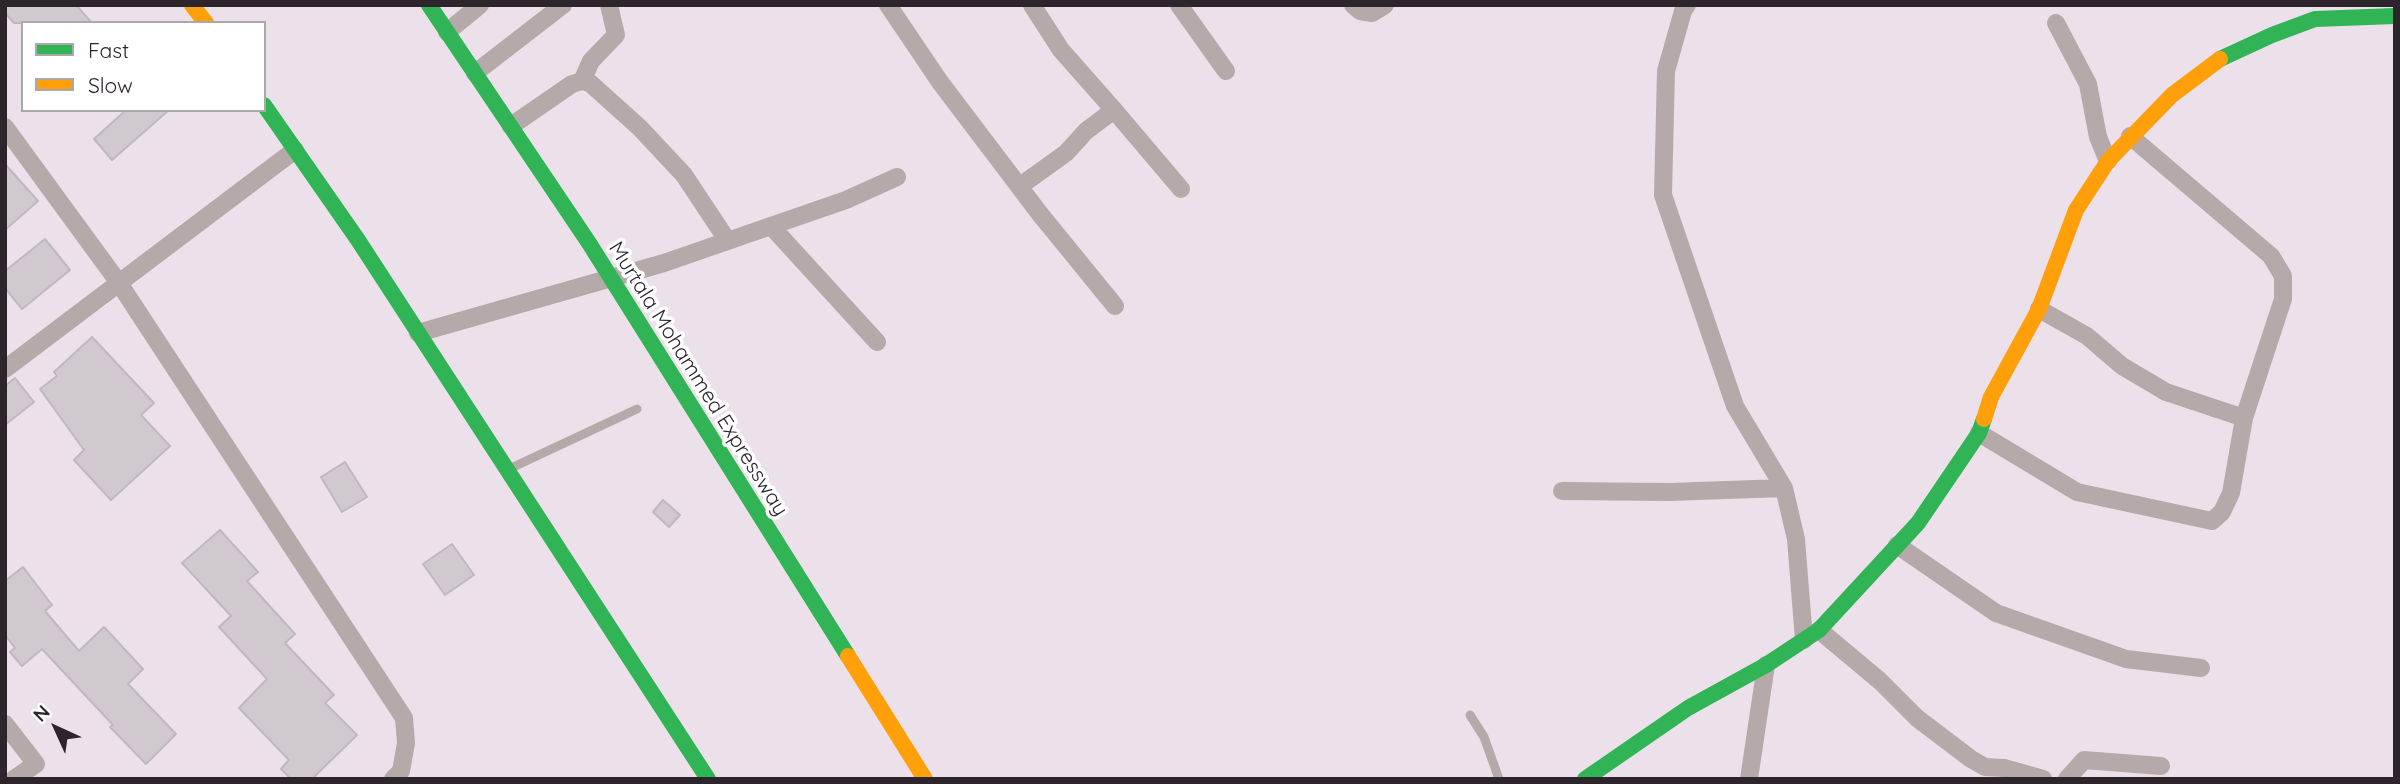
<!DOCTYPE html>
<style>
body{margin:0}
#map{position:relative;width:2400px;height:784px;overflow:hidden;background:#ece1ea;font-family:Quicksand,sans-serif}
canvas{display:block}
.frame{position:absolute;inset:0;border:7px solid #2c252c;pointer-events:none}
.legend{position:absolute;left:21px;top:21px;width:245px;height:91px;box-sizing:border-box;background:#fff;border:2px solid #aba8ab;margin:0;padding:9px 12px;list-style:none;font-size:21px;color:#2c252c}
.legend li{display:flex;align-items:center;gap:14px;height:35px}
.legend b{width:35px;border:2px solid #aba8ab}
.north{position:absolute;left:21px;top:693px;width:70px;height:70px;-webkit-text-stroke:5px #fff;paint-order:stroke;rotate:315deg;font-size:19px;font-weight:700;line-height:28px;text-align:center;color:#2c252c}
.north::after{content:'';display:block;margin:auto;width:24px;height:32px;background:#2c252c;clip-path:polygon(50% 0,100% 100%,50% 72%,0 100%)}
</style>
<div id="map">
<canvas width="2400" height="784"></canvas>
<div class="frame"></div>
<ul class="legend">
<li><b style="height:9px;background:#30b455"></b>Fast</li>
<li><b style="height:9px;background:#ff9f0a"></b>Slow</li>
</ul>
<div class="north">N</div>
</div>
<script>
const c = document.querySelector('canvas').getContext('2d');
c.lineJoin = 'round';
function paint(path, color) { c.fillStyle = color; c.fill(path, 'evenodd'); }
const poly = rows => new Path2D(rows.map(r => 'M' + r).join(''));
function strokePath(path, color, width, dash) { c.strokeStyle = color; c.lineWidth = width; c.lineCap = dash ? 'butt' : 'round'; c.setLineDash(dash || []); c.stroke(path); }
function label(font, color, halo, rows, align = 'center') {
  c.font = font + ' Quicksand,sans-serif'; c.lineWidth = 7; c.setLineDash([]); c.textBaseline = 'middle'; c.strokeStyle = halo; c.fillStyle = color; for (const [text, x, y, turn = 0] of rows) {
    c.save(); c.translate(x, y); c.rotate((+turn || 0) * Math.PI / 180); c.textAlign = isNaN(turn) ? turn : align; if (halo) c.strokeText(text, 0, 0); c.fillText(text, 0, 0); c.restore();
  }
}
const building = poly([
 [5,5,76,5,92,23,14,23,5,13,5,5],
 [126,110,169,110,112,160,94,139,126,110],
 [5,164,38,201,5,230,5,164],
 [45,239,70,270,22,309,5,288,5,271,45,239],
 [92,337,154,403,141,415,170,446,111,500,74,460,84,450,40,389,57,376,54,372,92,337],
 [15,378,34,402,5,425,5,386,15,378],
 [345,462,367,497,342,512,321,477,345,462],
 [663,500,680,515,669,527,653,512,663,500],
 [220,530,258,572,247,581,295,634,285,643,334,695,325,703,357,735,312,779,291,779,281,769,289,760,239,708,267,679,219,627,231,616,182,563,220,530],
 [452,544,474,575,445,595,423,564,452,544],
 [23,567,52,605,45,611,79,651,104,627,143,669,128,684,176,734,146,764,110,727,113,725,42,649,22,666,10,652,15,648,5,635,5,581,23,567]
]);
const lane = poly([
 [509,469,637,409],
 [1470,715,1484,737,1499,779]
]);
const street = poly([
 [888,5,940,82,1040,214,1115,306],
 [1179,5,1226,71],
 [1353,5,1360,11,1372,13,1385,5],
 [1687,5,1683,11,1666,71,1663,195,1735,406,1784,488,1796,539,1804,640],
 [2056,23,2088,84,2098,137,2108,161],
 [447,32,480,5],
 [475,73,563,5],
 [582,81,591,61,616,35,609,5],
 [1114,110,1181,189],
 [511,126,572,84,582,81,590,83,640,128,684,175,727,240],
 [5,127,119,283,404,718,406,743,401,771,393,779],
 [1020,186,1066,153,1086,131,1114,110,1061,50,1032,5],
 [771,226,877,342],
 [2039,309,2087,336,2122,366,2166,392,2244,418],
 [418,333,664,263,846,200,897,177],
 [5,369,295,150],
 [1979,433,2077,492,2212,521,2222,512,2231,493,2244,418,2283,299,2283,276,2271,256,2130,136],
 [1562,491,1669,492,1784,488],
 [1897,545,1996,613,2126,659,2201,668],
 [1819,630,1880,681,1917,718,1971,759,1985,767,2004,768,2043,779],
 [5,724,36,764,14,779],
 [1749,779,1766,665],
 [2067,779,2084,760,2161,766]
]);
const fast = poly([
 [429,5,589,243,848,656],
 [2220,59,2272,35,2315,19,2395,16],
 [264,105,358,240,708,779],
 [1585,779,1688,708,1766,665,1819,630,1918,523,1979,433,1984,419]
]);
const slow = poly([
 [192,5,206,23],
 [1984,419,1991,397,2039,309,2076,210,2108,161,2172,95,2220,59],
 [848,656,925,779]
]);
const streetNames = [
 ["Murtala Mohammed Expressway",698,379,58]
];
paint(building, '#d0c9d0');
strokePath(building, '#bfb8c0', 2);
strokePath(lane, '#b5aaa9', 9);
strokePath(street, '#b5aaa9', 18);
strokePath(fast, '#30b455', 16);
strokePath(slow, '#ff9f0a', 16);
label('21px', '#2c252c', '#fff', streetNames);
</script>
